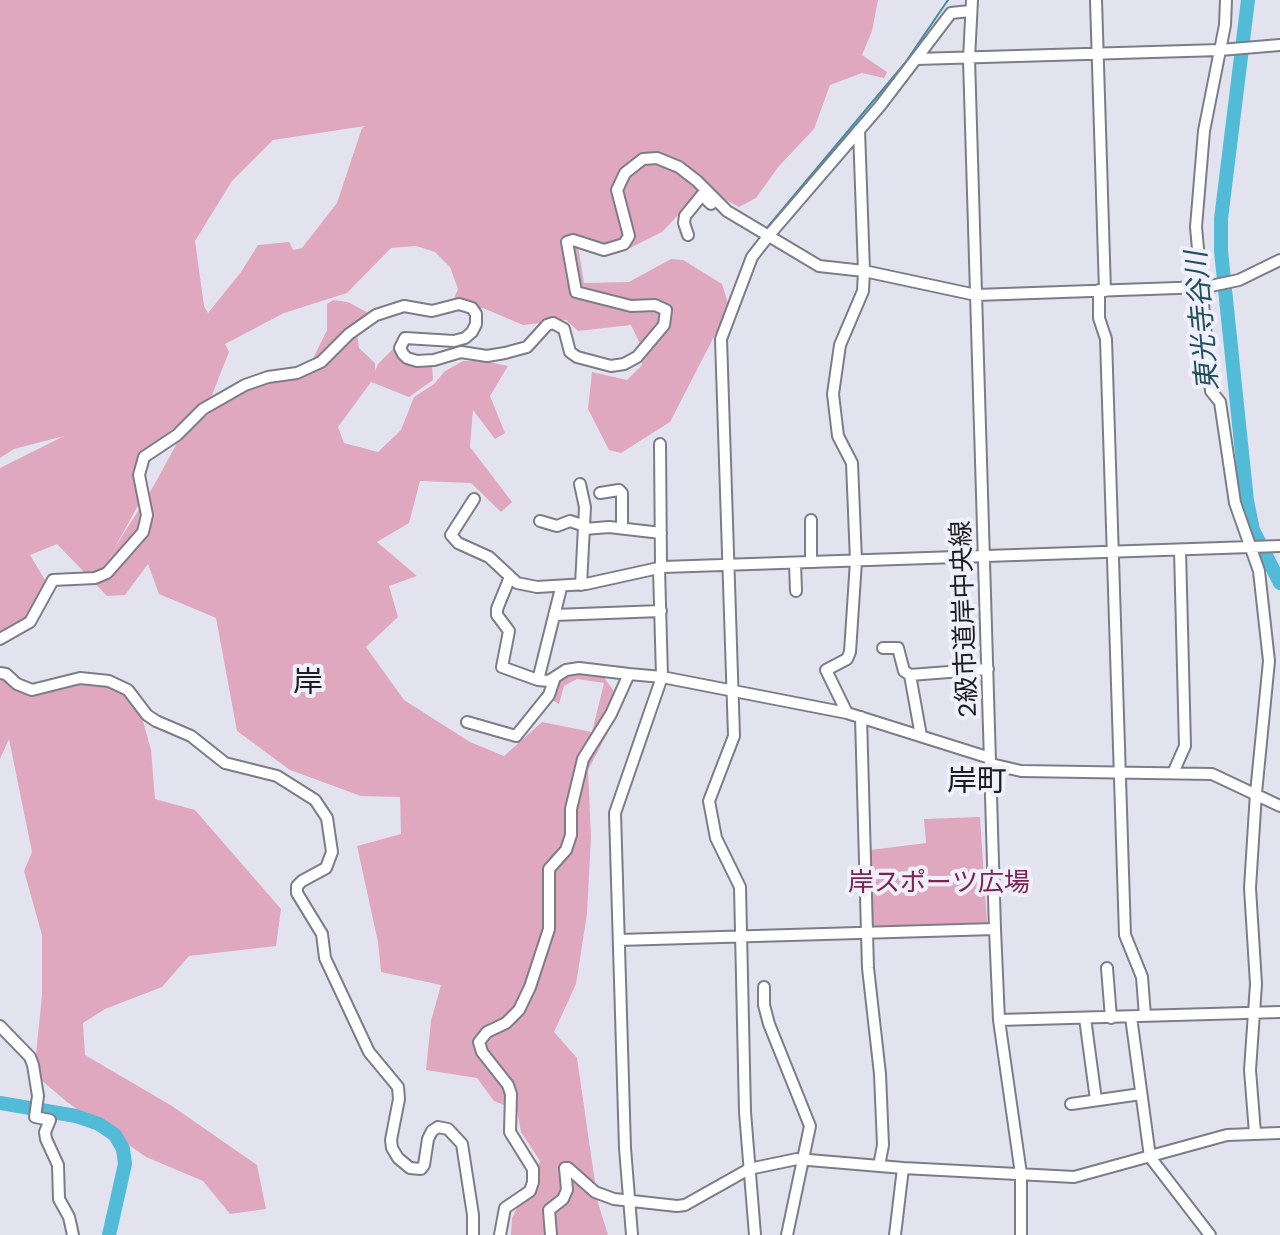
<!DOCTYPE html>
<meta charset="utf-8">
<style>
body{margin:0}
canvas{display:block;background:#e3e3f0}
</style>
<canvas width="1280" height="1235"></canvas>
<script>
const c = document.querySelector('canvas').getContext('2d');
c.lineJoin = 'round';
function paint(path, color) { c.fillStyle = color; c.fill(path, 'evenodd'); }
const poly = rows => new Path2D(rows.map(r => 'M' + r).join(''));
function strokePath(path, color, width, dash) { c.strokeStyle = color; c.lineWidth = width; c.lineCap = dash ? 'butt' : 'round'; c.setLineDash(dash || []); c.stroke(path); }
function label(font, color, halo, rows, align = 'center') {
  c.font = font + ' "Work Sans","Noto Sans JP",sans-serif'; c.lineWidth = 8; c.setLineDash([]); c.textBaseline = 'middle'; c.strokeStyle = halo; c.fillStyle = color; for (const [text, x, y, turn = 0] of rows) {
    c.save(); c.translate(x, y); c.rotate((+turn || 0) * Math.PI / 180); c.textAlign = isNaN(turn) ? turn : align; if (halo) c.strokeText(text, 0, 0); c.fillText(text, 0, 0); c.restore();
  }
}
const green = poly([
 [0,0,878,0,872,31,862,55,887,72,884,78,862,73,830,85,814,129,779,166,756,198,739,207,704,188,662,232,628,249,601,253,578,246,584,283,629,282,671,259,683,260,722,284,728,303,718,329,670,422,621,453,609,450,588,409,592,372,627,380,642,365,640,344,631,325,578,331,566,320,523,325,483,308,450,308,458,289,450,267,435,252,416,246,391,248,347,293,284,313,225,344,229,352,210,400,143,452,135,466,140,502,114,549,153,487,176,445,176,439,214,410,257,386,304,377,327,330,327,304,333,300,348,302,374,316,357,334,359,348,375,363,375,371,378,364,394,348,403,361,432,365,433,380,409,397,371,382,338,427,344,443,378,452,401,430,414,397,434,384,445,371,463,361,485,361,508,366,490,396,505,433,495,439,473,410,470,447,512,502,501,512,471,483,420,481,409,523,377,542,417,576,389,586,398,617,366,647,404,700,470,742,504,756,542,722,592,732,604,683,577,679,564,686,559,704,549,698,558,678,575,671,603,676,623,704,588,770,591,837,587,914,576,984,554,1032,577,1058,598,1203,608,1235,511,1235,512,1218,540,1161,521,1132,517,1110,494,1101,477,1078,426,1070,431,1021,441,985,381,972,378,942,357,846,401,834,400,797,361,796,290,770,237,731,216,618,159,594,148,564,125,595,107,596,57,544,30,555,48,585,45,608,8,637,0,640,0,468,64,436,14,449,0,458],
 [365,126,362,128,337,203,302,248,293,250,289,242,258,245,241,272,208,313,204,306,195,241,232,181,273,140],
 [0,671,30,692,92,675,129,695,143,721,151,750,155,799,195,810,281,909,276,946,189,956,162,987,105,1009,83,1023,85,1055,172,1106,257,1165,266,1209,230,1214,203,1181,146,1157,67,1102,34,1074,42,995,42,935,24,871,32,852,9,739,0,759],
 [980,817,987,923,873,926,870,850,926,843,924,819]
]);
const stream = poly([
 [766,229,905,63,948,0]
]);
const river = poly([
 [1248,0,1221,219,1221,251,1247,501,1253,530,1280,583],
 [0,1103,76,1116,99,1124,115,1135,123,1149,125,1164,109,1235]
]);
const minor = poly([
 [972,0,969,59,995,929,999,1020,1021,1174,1021,1235],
 [1096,0,1105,291],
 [1226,0,1225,25,1204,131,1196,227,1211,391,1220,402,1235,503,1259,571,1269,661,1256,793,1250,888,1256,984,1250,1070,1255,1133],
 [916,59,1220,50,1280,45],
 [688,235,684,223,685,216,702,195,711,204],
 [1099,290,1099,318,1106,339,1125,935,1142,977,1145,1016],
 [660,444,661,567],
 [580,484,585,507,581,585],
 [600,493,619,490,622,493,622,528],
 [474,499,451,535,458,543,489,557,517,583,537,587,586,584,663,567,1280,546],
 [811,520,811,562],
 [540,521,557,526,570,521,585,526],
 [585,529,609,527,661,533],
 [795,563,796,591],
 [510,577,497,609,497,615,509,631,502,667,538,680,549,681,566,670,579,668,629,674],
 [554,615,661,611],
 [0,639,30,622,53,580,95,578,107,573,143,532,147,515,139,475,144,457,177,435,203,409,245,385,268,377,297,373,321,362,349,334,376,315,404,306,432,311,459,304,472,308,476,314,476,324,472,332,465,338,454,341,405,338,400,348,403,354,407,358,417,361,434,360,461,352,487,356,505,353,527,347,547,325,553,323,564,329,570,352,577,357,611,366,624,364,637,357,664,325,666,310,655,305,631,306,576,292,567,242,573,240,604,250,624,244,629,236,617,190,625,173,643,159,657,158,679,167,697,181,727,211,819,266,864,271,976,295,1206,287,1239,280,1280,260],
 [883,648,898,648,904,671,910,675],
 [0,673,6,674,17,684,32,690,80,678,109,681,128,690,147,715,156,721,191,736,225,763,277,776,315,800,327,818,332,852,326,868,302,881,297,886,297,893,322,934,325,958,369,1052,398,1087,399,1099,391,1140,392,1148,398,1158,410,1168,421,1169,424,1165,428,1139,432,1131,438,1127,448,1129,462,1144,473,1215,473,1235],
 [538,680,561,588],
 [847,713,826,670,847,659,850,652,856,561,852,463,838,436,833,394,840,345,863,291,864,271,859,130],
 [861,717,868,968,880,1074,883,1145,879,1166],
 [467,722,516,736,549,695,555,677],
 [921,736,910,675,988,669],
 [991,764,1021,771,1212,774,1280,806],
 [1173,773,1185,746,1180,550],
 [619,940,995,929],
 [1107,968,1111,1018],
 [764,987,764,1005,769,1024,810,1126,787,1235],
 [1131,1017,1150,1157,1210,1235],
 [1085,1018,1096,1100],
 [999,1020,1280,1012],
 [0,1026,30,1057,33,1065,38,1096,35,1117,50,1120,45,1132,46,1139,58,1165,59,1199,69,1217,73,1235],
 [1071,1104,1141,1094],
 [500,1235,505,1208,530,1191,533,1182,533,1169,510,1132,511,1094,508,1085,482,1052,479,1042,487,1032,506,1023,519,1010,530,987,549,929,549,869,566,850,571,835,571,809,583,759,611,714,629,674,662,677,847,713,990,758],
 [551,1235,549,1210,563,1199,567,1190,565,1168,568,1168,595,1192,614,1199,677,1206,685,1205,749,1169,797,1159,903,1168,1074,1177,1227,1135,1280,1133],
 [632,1235,625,1148,615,813,662,677,659,568],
 [755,1235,745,1112,740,887,716,838,709,801,734,736,721,339,752,257,770,234,880,106,951,13,970,11],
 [895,1235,903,1168]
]);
const streetNames = [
 ["2級市道岸中央線",965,619,-92]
];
const parkNames = [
 ["岸スポーツ広場",939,883]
];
const waterNames = [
 ["東光寺谷川",1203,321,-95]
];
const quarterNames = [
 ["岸",308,683],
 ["岸町",977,782]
];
paint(green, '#e0a8bf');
strokePath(stream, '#428ca0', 2);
strokePath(river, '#52bbd7', 14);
strokePath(minor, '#7c7d88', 14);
strokePath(minor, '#fff', 10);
label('26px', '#1d1d21', '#f0f0fd', streetNames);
label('26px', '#7d2252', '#f0f0fd', parkNames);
label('italic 28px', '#224f5c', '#f0f0fd', waterNames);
label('30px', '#1d1d21', '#f0f0fd', quarterNames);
</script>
